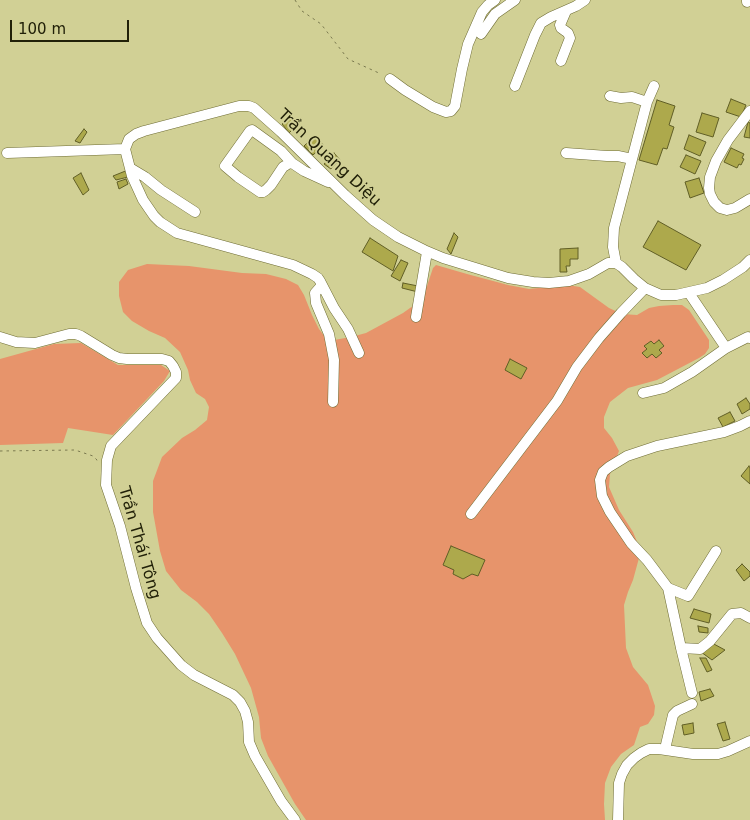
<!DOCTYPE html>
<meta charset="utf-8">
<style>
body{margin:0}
#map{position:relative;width:750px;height:820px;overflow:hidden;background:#d1d095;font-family:"DejaVu Sans",sans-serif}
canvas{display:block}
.scale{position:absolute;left:10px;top:20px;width:119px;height:22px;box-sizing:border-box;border:2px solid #212008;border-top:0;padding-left:6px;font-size:15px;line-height:18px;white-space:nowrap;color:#212008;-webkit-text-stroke:4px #d1d095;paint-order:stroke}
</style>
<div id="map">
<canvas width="750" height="820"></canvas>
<div class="scale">100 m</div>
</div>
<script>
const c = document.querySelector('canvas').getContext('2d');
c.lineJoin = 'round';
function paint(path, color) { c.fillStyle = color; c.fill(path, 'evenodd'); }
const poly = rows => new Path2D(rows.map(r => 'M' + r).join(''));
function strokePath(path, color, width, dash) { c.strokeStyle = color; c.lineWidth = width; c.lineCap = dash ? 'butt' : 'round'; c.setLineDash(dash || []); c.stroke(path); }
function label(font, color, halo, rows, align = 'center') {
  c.font = font + ' "DejaVu Sans",sans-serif'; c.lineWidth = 4; c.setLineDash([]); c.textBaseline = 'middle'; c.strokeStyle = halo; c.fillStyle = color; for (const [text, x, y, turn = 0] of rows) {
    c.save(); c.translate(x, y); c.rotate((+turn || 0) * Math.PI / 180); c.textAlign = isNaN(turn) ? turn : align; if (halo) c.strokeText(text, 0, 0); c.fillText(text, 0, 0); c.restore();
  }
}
const green = poly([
 [147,264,189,266,242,273,266,274,286,279,298,285,304,295,312,315,319,329,325,337,334,340,351,337,366,333,403,313,417,303,427,286,433,268,436,265,467,274,508,285,529,289,567,285,580,287,609,308,622,314,637,315,649,308,659,306,673,305,682,305,689,310,709,340,709,348,705,354,699,358,657,380,628,388,610,402,604,417,604,428,612,438,619,451,610,474,609,487,619,510,633,532,638,544,639,558,633,580,628,592,624,605,626,648,633,667,648,685,655,706,654,715,648,724,640,727,634,745,621,754,611,767,605,783,604,804,605,820,306,820,295,804,268,756,261,738,259,717,251,688,235,654,222,633,209,614,197,602,181,590,166,571,160,551,153,512,153,481,162,457,182,438,195,430,207,420,209,407,205,399,196,393,190,380,188,370,180,352,165,338,149,331,132,321,123,312,119,296,119,282,128,270],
 [81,343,118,365,161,365,170,371,164,381,113,435,68,428,63,443,0,445,0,359,54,344]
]);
const building = poly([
 [731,99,746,105,741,117,726,112,731,99],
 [657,100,675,106,669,125,674,127,667,149,663,148,657,165,639,160,657,100],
 [702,113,719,118,713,137,696,132,702,113],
 [291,117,300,122,289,133,282,124,291,117],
 [748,122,750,123,750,138,744,137,748,122],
 [84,129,87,132,80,143,75,141,84,129],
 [689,135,706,142,700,156,684,149,689,135],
 [313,137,324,145,313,155,304,146,313,137],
 [731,148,744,154,742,158,744,159,741,165,739,164,737,168,724,162,731,148],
 [334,153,340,160,331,169,324,164,334,153],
 [686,155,701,161,695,174,680,167,686,155],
 [128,170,128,177,116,180,113,176,128,170],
 [81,173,89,190,83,195,73,178,81,173],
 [699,178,704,193,690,198,685,182,699,178],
 [126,179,128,184,119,189,117,182,126,179],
 [658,221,701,245,686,270,643,247,658,221],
 [454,233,458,237,451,254,447,249,454,233],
 [370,238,398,256,393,271,362,252,370,238],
 [578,248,578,259,570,259,570,266,566,266,567,272,560,272,560,249,578,248],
 [401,260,408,263,400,281,391,276,401,260],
 [403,283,418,286,418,292,402,288,403,283],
 [659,340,664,346,659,350,662,353,656,358,652,354,647,358,642,353,647,349,644,346,651,341,654,344,659,340],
 [510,359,527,368,521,379,505,370,510,359],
 [746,398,750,404,750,409,742,414,737,404,746,398],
 [730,412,735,421,723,427,718,418,730,412],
 [749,466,750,468,750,484,741,476,749,466],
 [451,546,485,560,478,576,472,574,463,579,453,574,454,570,443,565,451,546],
 [742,564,750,572,750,576,744,581,736,570,742,564],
 [694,609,711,614,709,623,690,618,694,609],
 [698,626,708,628,708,633,699,632,698,626],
 [712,643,725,650,712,660,701,652,712,643],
 [700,658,706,658,712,670,707,672,700,658],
 [710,689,714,696,701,701,699,692,710,689],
 [725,722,730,739,723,741,717,724,725,722],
 [693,723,694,733,684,735,682,725,693,723]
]);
const path = poly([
 [295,0,302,11,321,24,348,59,381,74],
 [0,451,75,450,93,456,97,460,97,464]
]);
const minor = poly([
 [747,2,747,0],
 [481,34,495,14,515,0],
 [561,61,570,38,568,33,561,28,560,25,566,11],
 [390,79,405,90,433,107,446,112,451,111,455,106,462,69,468,44,482,12,488,5,495,0],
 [515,86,535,35,541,23,551,17,576,6,585,0],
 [610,96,621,98,632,97,647,102],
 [750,111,728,140,716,161,710,177,709,188,710,194,714,202,720,208,727,210,735,208,750,199],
 [7,153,125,149],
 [566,153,607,156,618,156,632,159],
 [292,163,281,151,252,130,250,131,225,166,238,177,260,192,263,192,266,190,271,185,283,167,288,164,292,163,304,171,328,182],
 [130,168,145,177,161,190,195,212],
 [616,263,613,247,614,228,647,102,654,86],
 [322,285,315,293,316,303,329,334,334,360,333,402],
 [689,293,726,348],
 [416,317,427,252],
 [0,337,16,342,35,343,69,334,76,334,81,336,112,355,119,358,127,359,162,359,169,361,173,366,176,372,176,378,111,446,107,460,106,485,120,526,136,588,147,623,157,638,181,665,194,675,233,695,240,702,245,711,248,722,249,742,255,756,281,801,295,820],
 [359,353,348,329,334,308,320,281,318,278,312,274,293,265,177,233,160,222,154,216,143,200,132,176,125,149,129,139,136,134,144,131,239,106,249,106,254,108,281,132,345,195,373,220,398,237,424,250,443,258,508,278,533,282,549,283,569,281,589,274,608,263,616,263,622,267,634,279,645,288,661,295,676,295,707,288,723,280,743,267,750,260],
 [643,393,664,388,692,372,726,348,748,337,750,338],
 [471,514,557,401,577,367,599,338,621,313,645,288],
 [668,588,688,596,716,551],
 [681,648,700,649,710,641,732,614,741,613,750,618],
 [692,693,681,648,668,588,647,560,631,543,610,512,602,496,600,480,603,472,609,467,627,456,657,446,724,432,740,426,750,421],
 [665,749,673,715,677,711,692,704],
 [618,820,619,783,622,774,627,765,634,758,641,753,649,749,659,749,693,754,718,754,728,751,750,741]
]);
const streetNames = [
 ["Trần Quang Diệu",329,158,43],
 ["Trần Thái Tông",139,543,74]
];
paint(green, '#e7946b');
paint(building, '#ada94c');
strokePath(building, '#605e26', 1);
strokePath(minor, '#6f6d35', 11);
strokePath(path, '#7b7a50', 1, [2.5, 4]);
strokePath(minor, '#fff', 10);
label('16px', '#212008', '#d1d095', streetNames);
</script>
